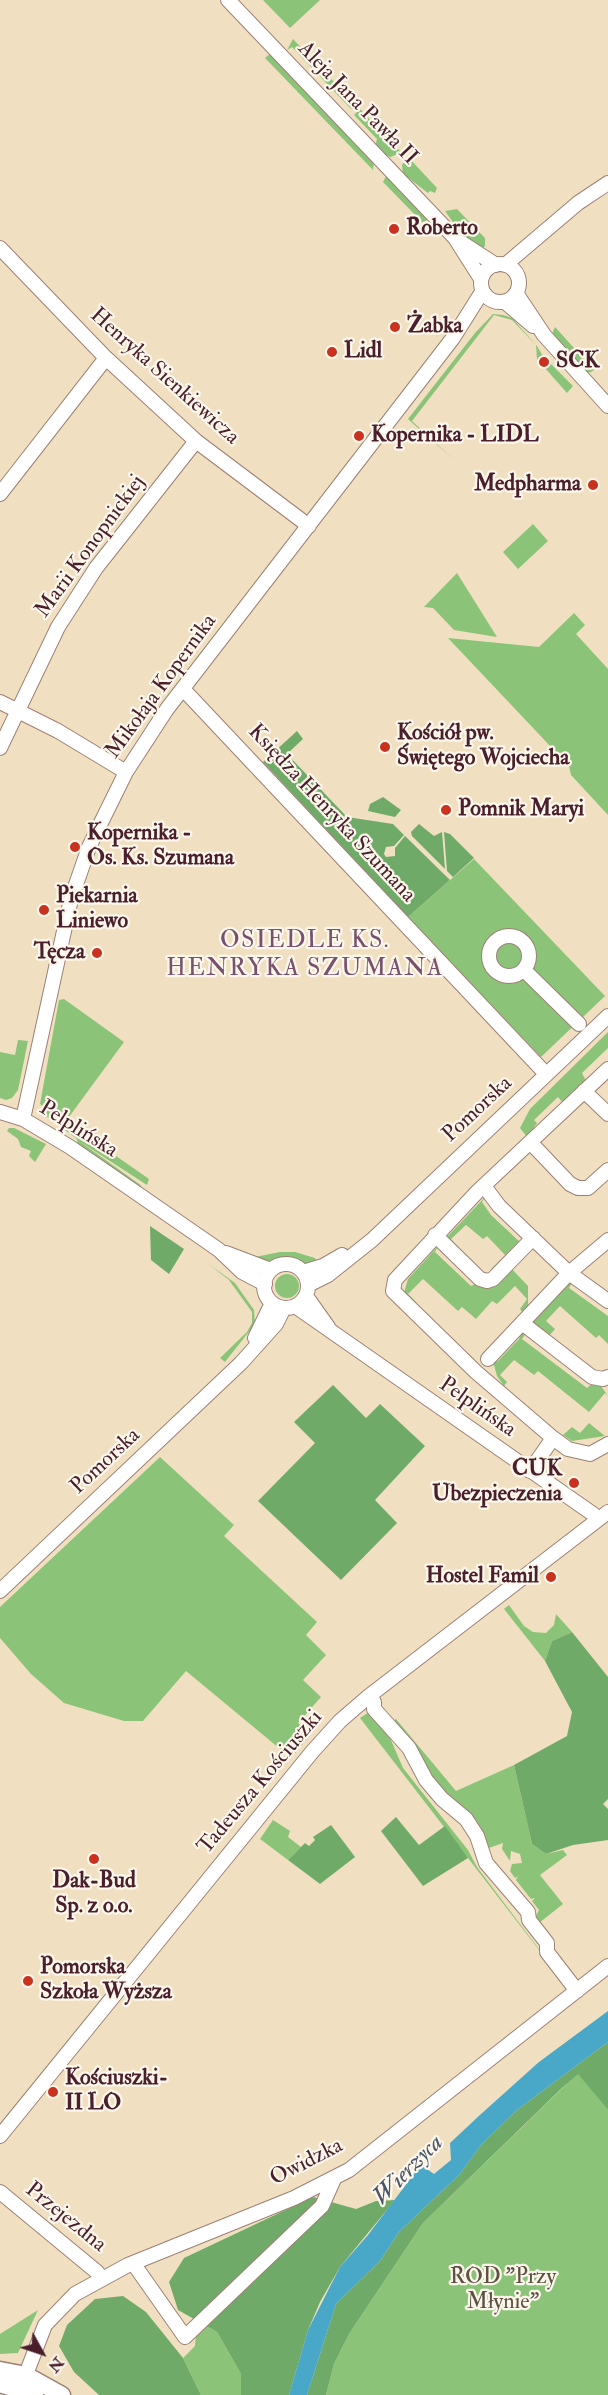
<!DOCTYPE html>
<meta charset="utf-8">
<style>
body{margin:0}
#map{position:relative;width:608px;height:2395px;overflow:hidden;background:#f0e0c1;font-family:"IM FELL Double Pica",serif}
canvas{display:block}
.north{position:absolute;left:12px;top:2323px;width:60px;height:60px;-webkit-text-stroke:4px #fbf7ec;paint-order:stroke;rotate:130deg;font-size:16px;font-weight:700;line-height:24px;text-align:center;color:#4a1f2b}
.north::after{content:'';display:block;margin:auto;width:21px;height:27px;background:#4a1f2b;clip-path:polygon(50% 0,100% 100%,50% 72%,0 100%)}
</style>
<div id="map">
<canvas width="608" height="2395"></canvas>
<div class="north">N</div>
</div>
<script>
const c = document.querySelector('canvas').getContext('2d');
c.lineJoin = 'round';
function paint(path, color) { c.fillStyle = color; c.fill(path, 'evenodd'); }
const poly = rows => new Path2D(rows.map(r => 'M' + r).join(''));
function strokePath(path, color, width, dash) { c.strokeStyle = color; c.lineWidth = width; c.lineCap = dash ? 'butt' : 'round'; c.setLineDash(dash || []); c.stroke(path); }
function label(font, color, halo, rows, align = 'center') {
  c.font = font + ' "IM FELL Double Pica",serif'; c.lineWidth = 4.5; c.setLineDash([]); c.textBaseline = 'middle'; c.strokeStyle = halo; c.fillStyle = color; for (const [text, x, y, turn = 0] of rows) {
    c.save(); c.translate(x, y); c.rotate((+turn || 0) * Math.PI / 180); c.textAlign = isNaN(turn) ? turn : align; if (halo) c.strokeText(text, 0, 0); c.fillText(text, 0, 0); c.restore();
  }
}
const green = poly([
 [263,0,320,0,290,28],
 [293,39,356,105,351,109,292,47,287,50],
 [271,53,374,161,373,170,265,58],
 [360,109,401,152,391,157,385,155,375,146,377,139,354,115],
 [408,157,437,188,435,193,430,191,428,193,403,174,402,165],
 [386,176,427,218,426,221,422,222,383,182],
 [457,209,485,238,485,246,481,250,460,232,445,211],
 [493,314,503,315,512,318,537,346,548,365,551,364,573,386,567,393,537,359,536,345,512,320,494,315,412,421,454,460,408,419,475,333],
 [555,327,594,370,591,372,587,373,552,334],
 [533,524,548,541,518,569,503,552],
 [457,573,497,637,454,630,433,608,424,607],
 [574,613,585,625,576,634,608,669,608,815,571,775,569,766,448,638,539,647],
 [474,859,605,996,541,1057,408,917],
 [64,999,124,1042,66,1121,149,1179,147,1185,79,1141,142,1186,135,1185,78,1145,77,1139,42,1113,44,1107,40,1104,59,1000],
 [608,1032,608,1048,582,1073,586,1081,563,1103,558,1097,534,1120,537,1123,527,1137,520,1128,530,1109],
 [18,1040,28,1041,18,1090,12,1098,6,1100,0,1098,0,1052,15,1055],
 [9,1128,14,1128,46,1144,35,1162,29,1156,31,1151,21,1147,18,1139,7,1131],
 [487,1195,482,1202,491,1215,521,1243,496,1272,491,1269,505,1255,487,1236,483,1239,466,1225,451,1239,457,1246,455,1249,446,1238],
 [439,1245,435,1252,471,1286,510,1267,528,1286,528,1308,524,1314,520,1309,527,1299,515,1286,497,1304,492,1301,476,1319,462,1307,458,1311,423,1279,408,1294,416,1302,413,1306,403,1296,408,1279],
 [280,1252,295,1252,315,1258,318,1264,311,1265,282,1259,268,1264,255,1257],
 [207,1263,235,1283,254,1310,255,1324,225,1362,220,1358,247,1332,252,1323,252,1312,229,1280],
 '275 1286a12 12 0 1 1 24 0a12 12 0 1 1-24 0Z',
 [568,1279,572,1283,569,1288,608,1316,608,1344,599,1335,596,1338,560,1306,546,1321,555,1329,549,1336,531,1322],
 [519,1328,527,1332,522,1339,587,1388,594,1382,599,1383,608,1396,605,1393,589,1412,538,1371,534,1375,514,1360,500,1375,507,1382,504,1386,497,1376,492,1358,497,1362,520,1338,515,1333],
 [589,1423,605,1436,572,1441,563,1435,572,1427,580,1433],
 [160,1457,234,1525,224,1536,317,1622,306,1635,326,1655,303,1680,321,1697,298,1723,311,1734,291,1758,186,1671,143,1721,124,1721,64,1703,31,1674,0,1638,0,1607],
 [509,1605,524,1626,533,1632,546,1633,554,1625,556,1614,572,1632,552,1641,545,1661,504,1609],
 [369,1712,387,1731,403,1768,468,1850,477,1867,566,1985,360,1718],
 [396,1719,456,1791,514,1765,532,1844,546,1854,563,1850,567,1855,540,1875,563,1904,539,1923,554,1944,553,1950,534,1920,539,1910,532,1901,535,1898,531,1899,516,1880,518,1876,515,1878,510,1871,512,1864,522,1863,520,1854,511,1851,510,1861,502,1849,503,1843,486,1849,391,1723],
 [273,1820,290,1831,288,1837,301,1847,288,1860,260,1839],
 [578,2073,608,2110,608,2395,326,2395,334,2364,349,2334,423,2223],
 [38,2310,18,2353,0,2354,0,2334],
 [205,2325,217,2332,241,2374,241,2395,201,2395,183,2358,195,2346,196,2332]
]);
const forest = poly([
 [297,731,303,739,287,754,347,817,393,824,404,835,394,846,386,847,384,854,386,857,395,856,395,848,405,836,450,880,408,917,263,762],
 [383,797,401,810,395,817,368,811,370,804],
 [419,824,434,836,442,832,445,869,412,836,411,832],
 [444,832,450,834,474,858,453,877,447,871],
 [150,1226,184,1249,169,1274,151,1260],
 [333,1385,366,1418,380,1404,425,1446,375,1500,397,1523,341,1580,258,1501,315,1443,294,1422],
 [572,1632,608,1677,608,1799,603,1804,608,1809,608,1840,573,1845,546,1854,532,1844,514,1765,567,1736,572,1712,545,1661,552,1641],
 [396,1817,419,1845,445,1826,468,1858,423,1886,381,1831],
 [331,1825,355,1857,320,1884,288,1860,305,1843,309,1846,315,1840,313,1837],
 [608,2042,608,2110,578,2074,562,2088,423,2223,349,2334,334,2364,326,2395,307,2395,336,2304,380,2261,399,2232,460,2174,481,2145,517,2110],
 [313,2197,356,2209,376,2201,395,2200,340,2267,320,2302,308,2330,289,2395,241,2395,241,2374,217,2332,178,2310,169,2282,184,2258],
 [123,2296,146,2312,183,2358,201,2395,99,2395,74,2372,59,2346,67,2325,95,2299]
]);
const water = poly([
 [608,2011,608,2042,517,2110,481,2145,460,2174,399,2232,380,2261,336,2304,307,2395,289,2395,308,2330,340,2267,368,2235,417,2170,424,2167,434,2174,451,2160,450,2143,481,2114,539,2062]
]);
const minor = poly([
 [228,0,455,238,481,279],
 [462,243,496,265],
 [0,248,106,358,196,441,309,526],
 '481 283a19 19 0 1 1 38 0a19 19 0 1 1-38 0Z',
 [505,265,578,203,608,183],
 [516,293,544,335,608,406],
 [505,302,533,326],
 [0,494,106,358],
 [183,689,546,1074],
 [0,702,58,731,126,772],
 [0,748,58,627,96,568,196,441],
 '489 956a20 20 0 1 1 40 0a20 20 0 1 1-40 0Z',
 [524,970,579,1024],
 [584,1091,608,1114],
 [0,1112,23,1119,70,1147,219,1250,242,1272,265,1284],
 [23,1119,71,899,89,847,126,772,167,709,453,338,482,292],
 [531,1143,570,1184,578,1188,588,1188,608,1170],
 [484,1186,499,1206,569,1273,488,1359],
 [435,1235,480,1279,487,1281,493,1279,533,1238],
 [608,1240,569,1273,608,1301],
 [226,1253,271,1270],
 '264 1286a22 22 0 1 1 44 0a22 22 0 1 1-44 0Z',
 [303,1272,323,1266,342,1255],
 [308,1285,328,1275,372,1240,608,1016],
 [306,1296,328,1327],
 [295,1306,593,1514,597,1520],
 [522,1323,592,1377,603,1379,608,1377],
 [255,1338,272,1303],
 [553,1438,568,1449,590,1454,608,1444],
 [530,1471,553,1438,476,1372,393,1291,395,1280,478,1191,608,1069],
 [0,1591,241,1363,276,1324,284,1308],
 [374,1702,374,1709,409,1748,426,1780,442,1799,466,1819,477,1836,486,1863,528,1912,529,1920,547,1943,547,1952,577,1991],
 [0,2136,312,1752,340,1721,369,1696,608,1512],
 [0,2192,97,2272,101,2278],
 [133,2263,185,2337,322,2206,334,2179],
 [23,2382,45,2325,75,2294,128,2265,294,2198,349,2170,608,1966]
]);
const major = poly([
 [0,2370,26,2375,62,2395],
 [0,2384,35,2395]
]);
const markers = [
 [394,229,6,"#c8321e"],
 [395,327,6,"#c8321e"],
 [332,352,6,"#c8321e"],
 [544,362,6,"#c8321e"],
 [359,436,6,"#c8321e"],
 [593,485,6,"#c8321e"],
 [385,747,6,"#c8321e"],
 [446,810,6,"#c8321e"],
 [75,847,6,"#c8321e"],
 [44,910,6,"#c8321e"],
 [97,953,6,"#c8321e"],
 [574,1483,6,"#c8321e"],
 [551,1577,6,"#c8321e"],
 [94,1859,6,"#c8321e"],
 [28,1981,6,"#c8321e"],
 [53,2092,6,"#c8321e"]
];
const streetNames = [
 ["Aleja Jana Pawła II",357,104,46],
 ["Henryka Sienkiewicza",164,377,42],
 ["Marii Konopnickiej",91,547,-54],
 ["Mikołaja Kopernika",162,687,-54],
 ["Księdza Henryka Szumana",331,814,47],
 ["Pomorska",478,1110,-43],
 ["Pelplińska",78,1130,32],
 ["Pelplińska",477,1408,35],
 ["Pomorska",106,1462,-43],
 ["Tadeusza Kościuszki",261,1783,-50],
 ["Owidzka",307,2163,-27],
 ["Przejezdna",65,2218,39]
];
const poiNames = [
 ["Roberto",406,229],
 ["Żabka",407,327],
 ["Lidl",344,352],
 ["SCK",556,362],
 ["Kopernika - LIDL",371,436],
 ["Medpharma",581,485,"right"],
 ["Kościół pw.",397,734],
 ["Świętego Wojciecha",397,759],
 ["Pomnik Maryi",458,810],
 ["Kopernika -",87,834],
 ["Os. Ks. Szumana",87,859],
 ["Piekarnia",56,897],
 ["Liniewo",56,922],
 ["Tęcza",85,953,"right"],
 ["CUK",562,1470,"right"],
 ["Ubezpieczenia",562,1495,"right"],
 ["Hostel Famil",539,1577,"right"],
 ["Dak-Bud",94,1882,"center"],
 ["Sp. z o.o.",94,1907,"center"],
 ["Pomorska",40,1968],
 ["Szkoła Wyższa",40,1993],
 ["Kościuszki-",65,2079],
 ["II LO",65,2104]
];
const parkNames = [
 ["ROD \"Przy",503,2278],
 ["Młynie\"",503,2303]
];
const neighbourhoodNames = [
 ["OSIEDLE KS.",305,942],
 ["HENRYKA SZUMANA",305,970]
];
const waterNames = [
 ["Wierzyca",409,2171,-45]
];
paint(green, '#8bc478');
paint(forest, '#70aa68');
paint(water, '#49a7c8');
strokePath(minor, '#9d8076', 16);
strokePath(major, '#9d8076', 19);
strokePath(minor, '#fff', 14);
strokePath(major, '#fff', 16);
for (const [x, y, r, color] of markers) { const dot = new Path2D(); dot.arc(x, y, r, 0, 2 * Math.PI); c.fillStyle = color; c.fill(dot); strokePath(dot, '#fbf7ec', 2); }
label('22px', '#4a1f2b', '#fbf7ec', streetNames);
label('bold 22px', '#4a1f2b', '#fbf7ec', poiNames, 'left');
label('22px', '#5e5142', '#fbf7ec', parkNames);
c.letterSpacing = '1.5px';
label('24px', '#79516d', '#fbf7ec', neighbourhoodNames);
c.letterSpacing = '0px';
label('italic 24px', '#4a556a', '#fbf7ec', waterNames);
</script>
